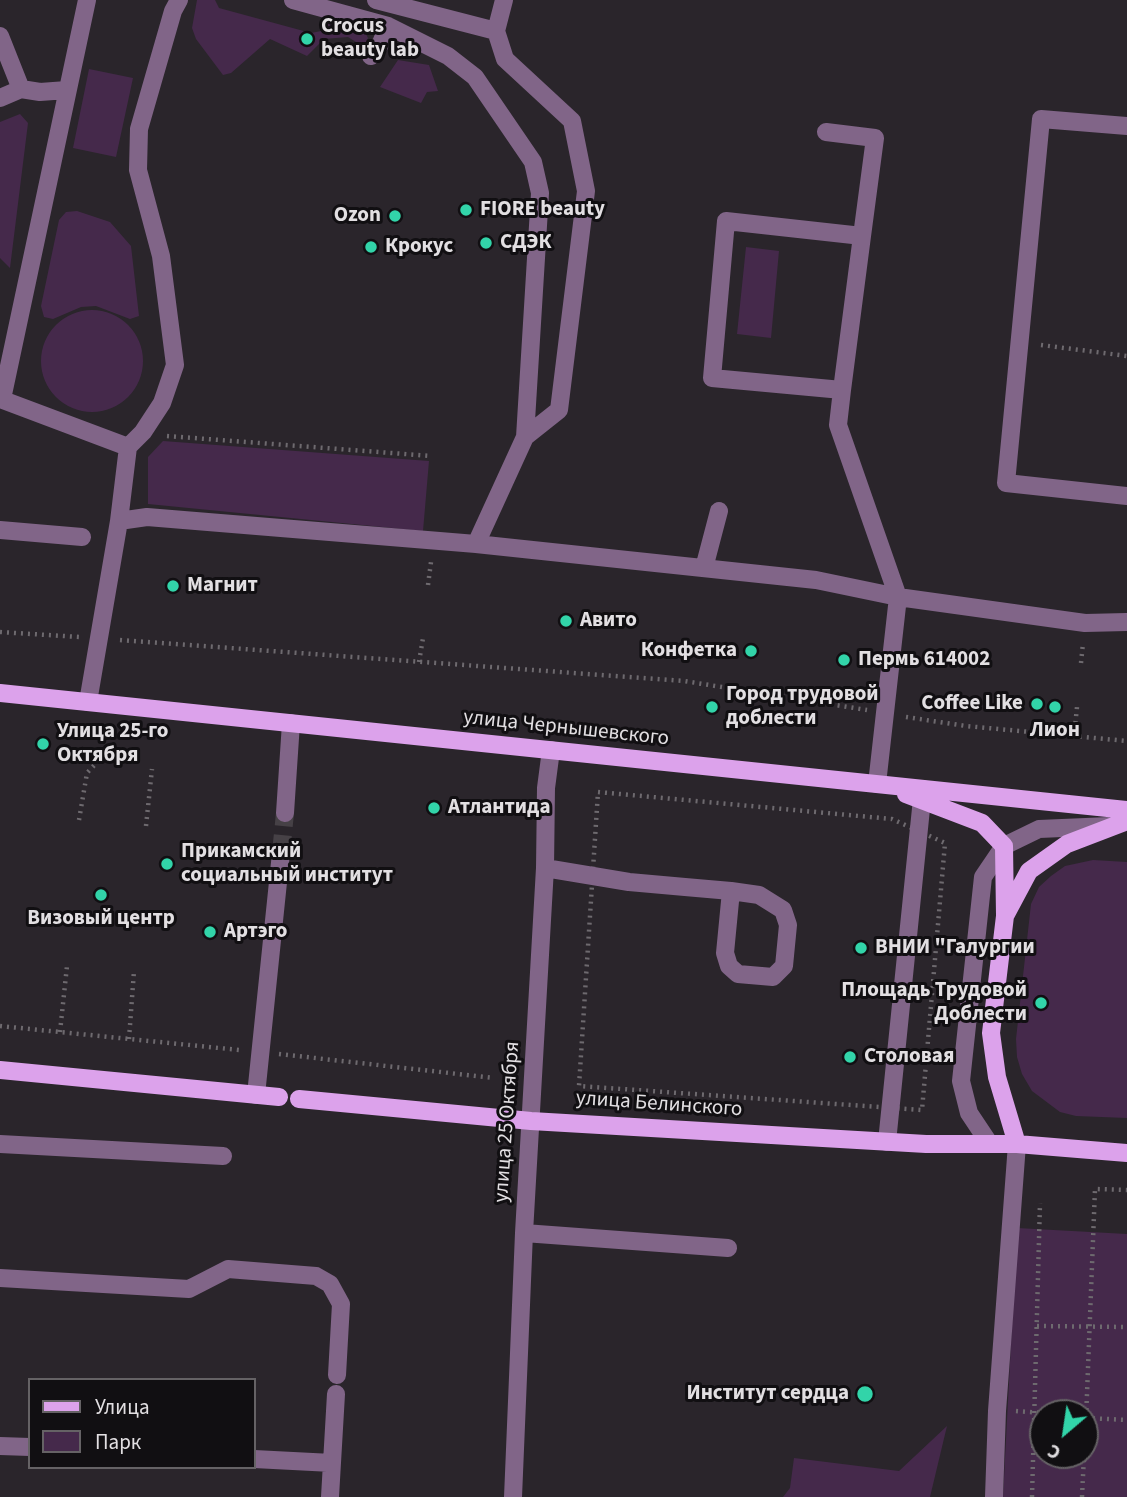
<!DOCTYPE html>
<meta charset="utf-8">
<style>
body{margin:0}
#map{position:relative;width:1127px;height:1497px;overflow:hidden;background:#2a252b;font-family:"Source Sans 3",sans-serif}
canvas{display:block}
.legend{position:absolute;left:28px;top:1378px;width:228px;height:91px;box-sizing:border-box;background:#110f12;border:2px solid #656265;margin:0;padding:9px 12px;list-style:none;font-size:21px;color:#e2dfe2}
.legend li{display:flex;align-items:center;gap:14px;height:35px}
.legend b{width:35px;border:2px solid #656265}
.north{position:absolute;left:1029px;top:1399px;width:70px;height:70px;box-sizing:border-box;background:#110f12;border:2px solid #656265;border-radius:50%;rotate:209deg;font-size:19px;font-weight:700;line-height:28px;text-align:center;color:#e2dfe2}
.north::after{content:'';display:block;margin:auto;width:24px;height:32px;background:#32d4a9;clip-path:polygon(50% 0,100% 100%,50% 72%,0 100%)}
</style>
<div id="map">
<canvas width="1127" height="1497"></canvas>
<ul class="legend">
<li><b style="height:9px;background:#dca2eb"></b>Улица</li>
<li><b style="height:19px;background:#45294b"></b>Парк</li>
</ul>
<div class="north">С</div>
</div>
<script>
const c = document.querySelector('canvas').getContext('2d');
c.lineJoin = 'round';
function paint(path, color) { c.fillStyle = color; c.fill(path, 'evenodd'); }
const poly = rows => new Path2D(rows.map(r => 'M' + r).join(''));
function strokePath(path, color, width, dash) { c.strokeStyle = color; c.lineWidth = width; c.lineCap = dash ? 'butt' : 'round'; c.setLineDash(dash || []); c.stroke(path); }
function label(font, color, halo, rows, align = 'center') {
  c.font = font + ' "Source Sans 3",sans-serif'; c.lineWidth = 6; c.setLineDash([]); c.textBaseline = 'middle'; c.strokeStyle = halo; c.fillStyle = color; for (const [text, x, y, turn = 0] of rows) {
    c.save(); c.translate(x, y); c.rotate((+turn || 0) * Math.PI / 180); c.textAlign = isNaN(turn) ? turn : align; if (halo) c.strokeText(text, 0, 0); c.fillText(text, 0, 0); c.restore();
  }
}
const green = poly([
 [197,0,215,0,219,8,311,33,321,31,326,17,362,26,368,38,364,47,348,37,324,39,307,56,270,39,231,73,223,75,196,39,192,28],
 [398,60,429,65,438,91,427,92,421,103,380,87],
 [89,69,133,78,116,157,73,148],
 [20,114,28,123,10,268,0,258,0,122],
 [77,211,110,222,131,246,139,316,130,319,96,306,81,307,53,319,44,317,41,306,59,220,66,212],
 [746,247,779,251,771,338,737,334],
 '41 361a51 51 0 1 1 102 0a51 51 0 1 1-102 0Z',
 [163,441,429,461,423,531,148,504,148,457],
 [1093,860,1127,862,1127,1118,1076,1116,1060,1112,1032,1091,1022,1074,1017,1057,1016,1039,1031,904,1039,887,1051,876,1065,866],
 [1017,1228,1127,1234,1127,1497,1003,1497],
 [1043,1413,1085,1413,1085,1455,1043,1455],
 [947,1426,930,1497,783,1497,790,1488,794,1458,899,1471]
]);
const minorTunnel = poly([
 [281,853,285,813]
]);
const path = poly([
 [1041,345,1127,356],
 [167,436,431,456],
 [428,585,431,562],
 [0,632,79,637],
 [120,640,684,681,867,710],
 [419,662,423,638],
 [1081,663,1083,643],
 [906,717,966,726,1127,741],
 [1074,737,1077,707],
 [80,755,94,756],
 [598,792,892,819,945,843,922,1110,579,1086,598,792],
 [79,820,87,773,100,759],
 [146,826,152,769],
 [0,1026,239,1050],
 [60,1032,67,966],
 [129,1039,134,971],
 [279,1054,494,1078],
 [1037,1326,1127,1327],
 [1016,1411,1043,1413],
 [1086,1418,1127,1420],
 [1085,1445,1095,1189,1127,1190],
 [1032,1497,1040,1203],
 [1082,1497,1084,1455]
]);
const minor = poly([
 [293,0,388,26,448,56,475,77,533,162,540,193,525,437,476,544],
 [376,0,496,31],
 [504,0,496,31,505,59,572,121,586,191,559,410,525,437],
 [0,36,21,89],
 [371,56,381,43,388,26],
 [0,98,21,89,40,92,67,90],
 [1127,126,1041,119,1006,483,1127,496],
 [826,132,875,138,862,236],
 [842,390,862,236,726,221,712,378,842,390,838,425,898,597,877,784],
 [0,399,128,447],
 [2,399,87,0],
 [119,521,147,517,476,544,816,580,898,597,1085,623,1127,622],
 [0,530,82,537],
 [704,568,719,511],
 [88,702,119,521,128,447,143,432,162,403,175,365,161,256,138,170,139,129,173,11,179,0],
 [285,813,291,723],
 [545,868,629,882,685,887,731,891,759,895,783,910,788,925,784,966,773,977,738,974,729,966,725,953,731,891],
 [256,1095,281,853],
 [887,1142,923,789],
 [989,1143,969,1113,961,1081,983,877,1004,846,1039,829,1109,826],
 [0,1144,223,1156],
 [524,1233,728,1248],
 [0,1278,189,1289,228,1269,316,1276,330,1284,341,1304,337,1375],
 [0,1446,30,1447],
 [254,1459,332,1463],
 [330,1497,336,1394],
 [513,1497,524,1233,545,868,546,788,551,750],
 [994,1497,997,1411,1017,1144]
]);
const major = poly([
 [0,693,1127,810],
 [906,794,982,823,1004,846,1005,915],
 [0,1070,279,1097],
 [299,1099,531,1121,926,1144,1017,1144,1127,1153],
 [1017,1144,997,1077,991,1033,1005,916,1029,871,1067,844,1127,821]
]);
const markers = [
 [307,39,7,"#32d4a9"],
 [466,210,7,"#32d4a9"],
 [395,216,7,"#32d4a9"],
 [486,243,7,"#32d4a9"],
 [371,247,7,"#32d4a9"],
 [173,586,7,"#32d4a9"],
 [566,621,7,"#32d4a9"],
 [751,651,7,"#32d4a9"],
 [844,660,7,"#32d4a9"],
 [1037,704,7,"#32d4a9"],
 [712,707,7,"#32d4a9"],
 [1055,707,7,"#32d4a9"],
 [43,744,7,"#32d4a9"],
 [434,808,7,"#32d4a9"],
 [167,864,7,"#32d4a9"],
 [101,895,7,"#32d4a9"],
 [210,932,7,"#32d4a9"],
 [861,948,7,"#32d4a9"],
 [1041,1003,7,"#32d4a9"],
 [850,1057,7,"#32d4a9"],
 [865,1394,9,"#32d4a9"]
];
const poiNames = [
 ["Crocus",321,27],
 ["beauty lab",321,51],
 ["FIORE beauty",480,210],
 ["Ozon",381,216,"right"],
 ["СДЭК",500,243],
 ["Крокус",385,247],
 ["Магнит",187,586],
 ["Авито",580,621],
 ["Конфетка",737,651,"right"],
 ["Пермь 614002",858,660],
 ["Город трудовой",726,695],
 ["доблести",726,719],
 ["Coffee Like",1023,704,"right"],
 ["Лион",1055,731,"center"],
 ["Улица 25-го",57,732],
 ["Октября",57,756],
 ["Атлантида",448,808],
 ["Прикамский",181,852],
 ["социальный институт",181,876],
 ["Визовый центр",101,919,"center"],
 ["Артэго",224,932],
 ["ВНИИ \"Галургии",875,948],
 ["Площадь Трудовой",1027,991,"right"],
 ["Доблести",1027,1015,"right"],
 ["Столовая",864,1057],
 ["Институт сердца",849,1394,"right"]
];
const streetNames = [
 ["улица Чернышевского",566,729,6],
 ["улица Белинского",659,1105,4],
 ["улица 25 Октября",508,1122,-86]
];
paint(green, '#45294b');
strokePath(minorTunnel, '#464146', 18, [18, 9]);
strokePath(path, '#6e6a6f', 4.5, [2, 5]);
strokePath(minor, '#816588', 18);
strokePath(major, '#dca2eb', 18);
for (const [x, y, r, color] of markers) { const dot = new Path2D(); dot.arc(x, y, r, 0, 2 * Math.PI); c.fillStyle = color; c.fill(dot); strokePath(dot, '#110f12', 2.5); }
label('bold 21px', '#e2dfe2', '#110f12', poiNames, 'left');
label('21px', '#e2dfe2', '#110f12', streetNames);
</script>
